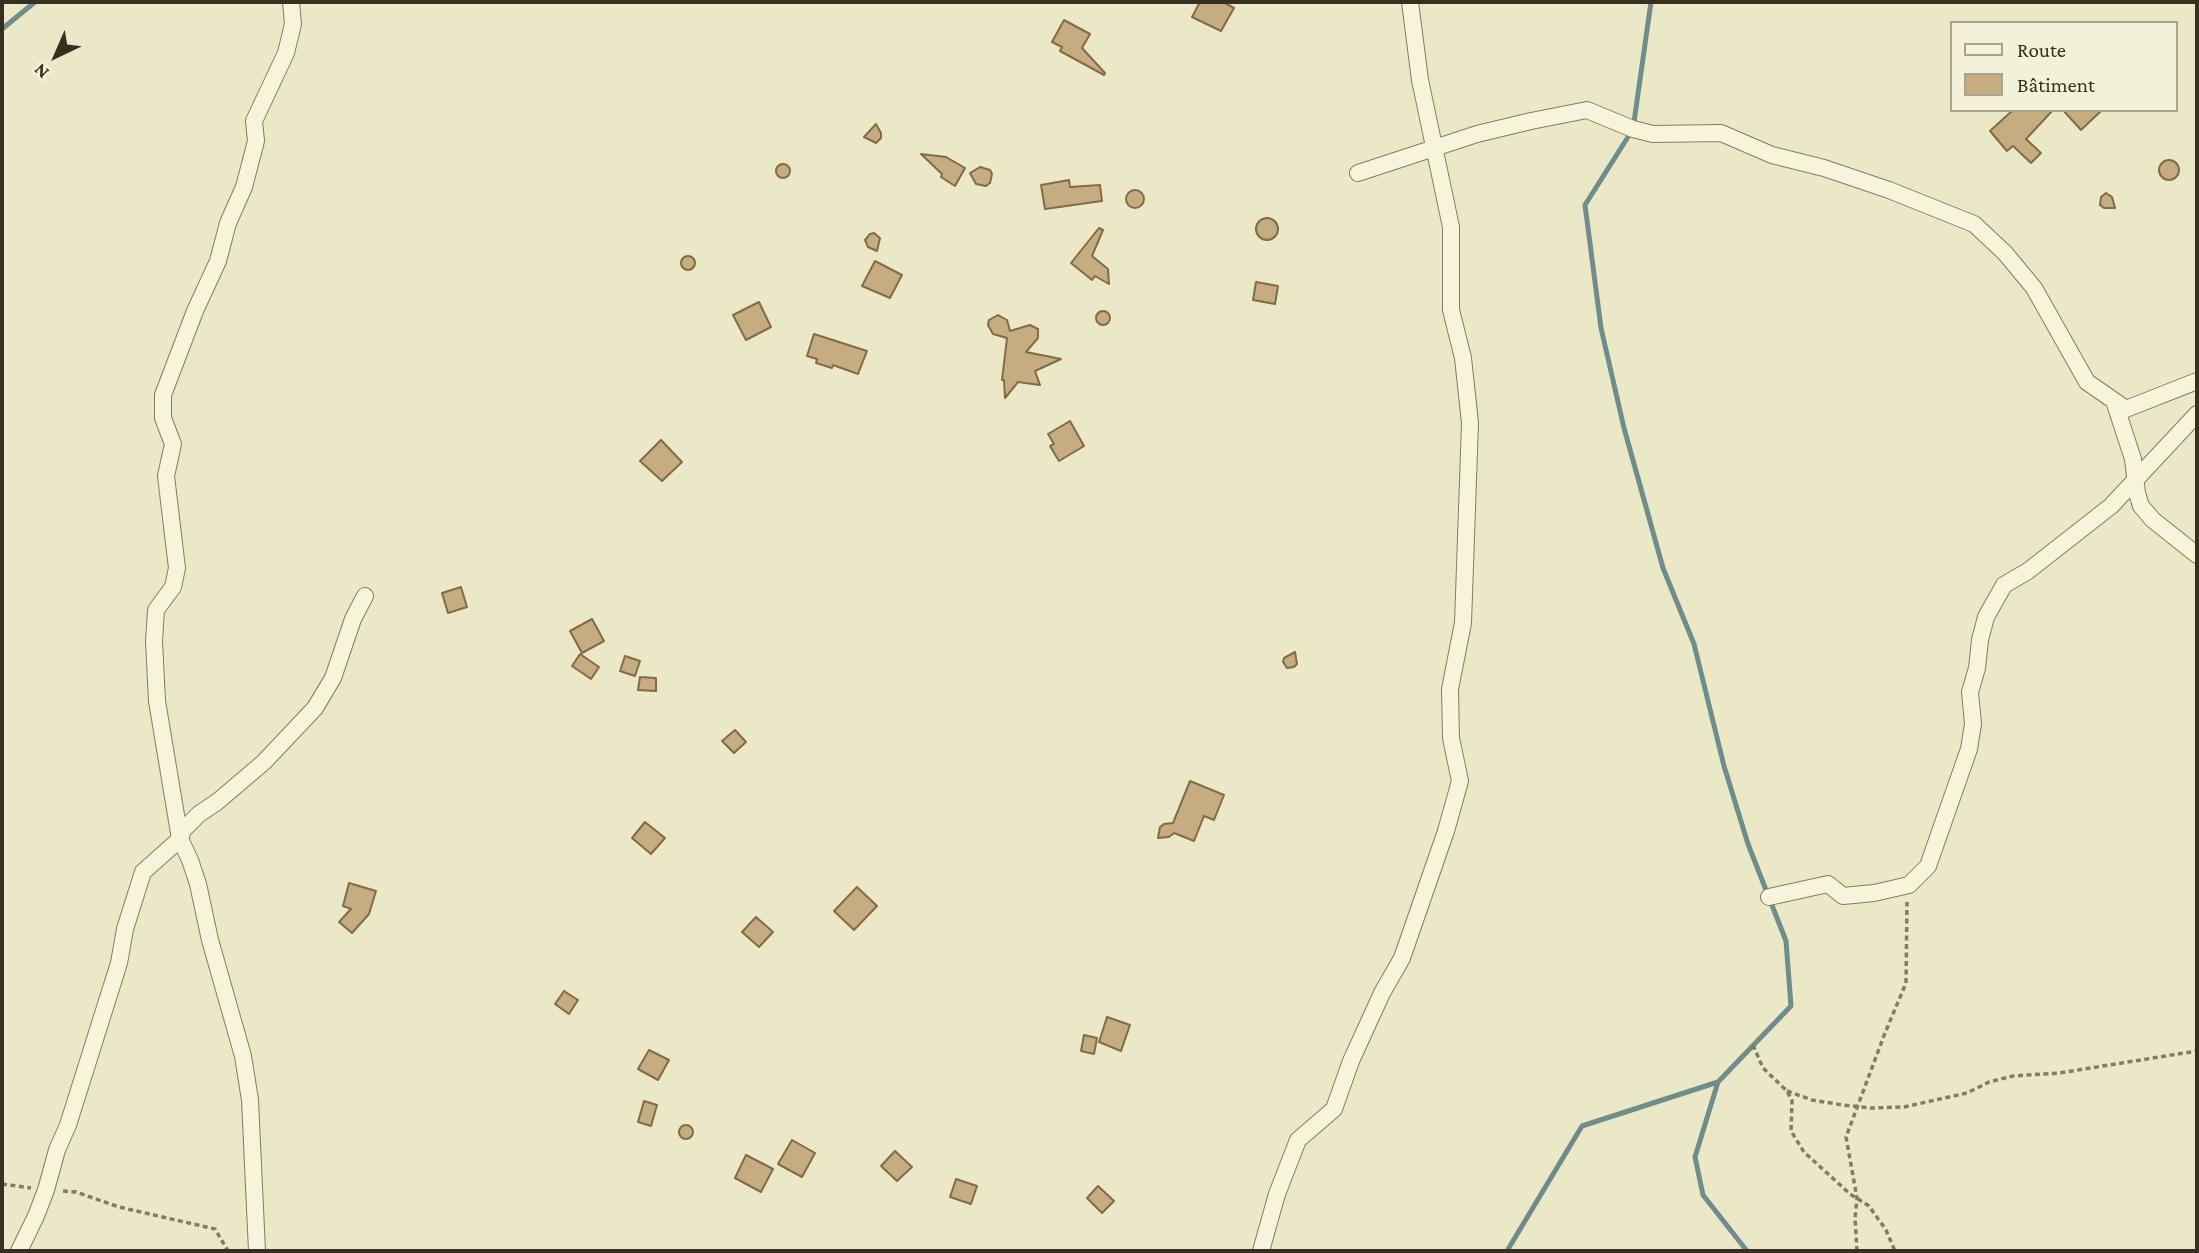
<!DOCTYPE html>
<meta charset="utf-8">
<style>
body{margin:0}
#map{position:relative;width:2199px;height:1253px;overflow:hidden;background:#ebe8c8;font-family:"Crimson Pro",serif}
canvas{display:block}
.frame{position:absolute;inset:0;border:4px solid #373021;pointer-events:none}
.legend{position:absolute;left:1950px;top:21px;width:228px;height:91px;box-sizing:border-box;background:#f3f1d7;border:2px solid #a8a48e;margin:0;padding:9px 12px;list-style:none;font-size:21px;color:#373021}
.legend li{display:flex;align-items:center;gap:14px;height:35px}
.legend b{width:35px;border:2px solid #a8a48e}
.north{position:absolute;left:21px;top:21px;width:70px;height:70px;-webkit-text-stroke:5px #f3f1d7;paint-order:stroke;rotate:224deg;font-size:19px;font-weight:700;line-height:28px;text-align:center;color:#373021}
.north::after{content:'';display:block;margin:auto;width:24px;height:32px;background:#373021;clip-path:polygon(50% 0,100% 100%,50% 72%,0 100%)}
</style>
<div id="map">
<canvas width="2199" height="1253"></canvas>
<div class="frame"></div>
<ul class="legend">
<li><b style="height:9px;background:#f6f4da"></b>Route</li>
<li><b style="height:19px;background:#c5ad81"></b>Bâtiment</li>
</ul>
<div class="north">N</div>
</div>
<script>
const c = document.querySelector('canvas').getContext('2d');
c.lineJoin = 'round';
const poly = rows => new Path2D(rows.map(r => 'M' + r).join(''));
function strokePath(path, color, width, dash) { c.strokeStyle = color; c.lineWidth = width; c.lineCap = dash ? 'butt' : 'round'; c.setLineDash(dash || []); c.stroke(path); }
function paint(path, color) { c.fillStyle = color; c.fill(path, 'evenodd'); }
const stream = poly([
 [2,29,35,2],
 [1718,1082,1695,1157,1703,1195,1747,1251],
 [1507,1251,1582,1126,1718,1082,1791,1006,1786,941,1748,844,1724,766,1694,644,1663,568,1624,428,1601,328,1585,205,1633,129,1651,2]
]);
const building = poly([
 [1200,2,1223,2,1234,8,1221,31,1192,17,1200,2],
 [1064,20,1090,34,1082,48,1105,73,1104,75,1060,51,1062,47,1052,42,1064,20],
 [2013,110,2053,110,2026,139,2041,153,2031,163,2013,146,2007,151,1990,131,2013,110],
 [2063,110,2102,110,2081,130,2063,110],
 [876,124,881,133,881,138,876,143,864,137,876,124],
 [921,154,946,157,965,168,955,186,941,177,942,174,921,154],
 '2159 170a10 10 0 1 1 20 0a10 10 0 1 1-20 0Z',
 '776 171a7 7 0 1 1 14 0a7 7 0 1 1-14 0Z',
 [980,167,990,170,992,174,990,183,986,186,976,184,970,173,980,167],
 [1069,180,1070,187,1100,185,1102,201,1045,209,1041,185,1069,180],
 '1126 199a9 9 0 1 1 18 0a9 9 0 1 1-18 0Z',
 [2106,193,2112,197,2115,208,2104,208,2100,205,2101,197,2106,193],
 '1256 229a11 11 0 1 1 22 0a11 11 0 1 1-22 0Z',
 [1099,228,1103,230,1092,256,1108,269,1109,284,1095,276,1092,280,1071,263,1099,228],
 [874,233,880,238,877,251,868,247,865,240,870,234,874,233],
 '681 263a7 7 0 1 1 14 0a7 7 0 1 1-14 0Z',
 [875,261,902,275,890,298,862,286,875,261],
 [1256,282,1278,286,1275,304,1253,300,1256,282],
 [759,302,771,327,746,340,733,315,759,302],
 '1096 318a7 7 0 1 1 14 0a7 7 0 1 1-14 0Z',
 [998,315,1007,320,1010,331,1030,325,1038,329,1038,338,1026,352,1061,359,1035,371,1040,385,1018,382,1005,398,1004,380,1002,380,1007,338,993,334,988,325,989,320,998,315],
 [814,334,867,351,858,374,833,365,832,368,816,363,817,359,807,356,814,334],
 [1070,421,1084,446,1059,461,1050,446,1054,444,1048,434,1070,421],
 [661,440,682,462,662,481,640,461,661,440],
 [461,587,467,607,448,613,442,593,461,587],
 [592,619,604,641,582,653,570,631,592,619],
 [1295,652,1297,664,1294,667,1287,668,1283,662,1284,658,1295,652],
 [580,654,599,667,591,679,572,666,580,654],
 [625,656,640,661,635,676,620,671,625,656],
 [640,677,656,678,656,691,638,690,640,677],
 [735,730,746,742,734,753,722,741,735,730],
 [1190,781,1224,795,1214,820,1204,816,1194,841,1174,833,1169,837,1158,838,1160,827,1164,824,1173,823,1190,781],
 [645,822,665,838,651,854,632,838,645,822],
 [349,883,376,891,369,914,352,933,339,922,351,909,343,906,349,883],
 [857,887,877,906,854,930,834,911,857,887],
 [756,917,773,932,759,947,742,932,756,917],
 [564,991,578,1000,569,1014,555,1004,564,991],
 [1107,1017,1130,1025,1121,1051,1099,1042,1107,1017],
 [1084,1035,1097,1038,1094,1054,1081,1051,1084,1035],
 [649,1050,669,1060,658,1080,638,1069,649,1050],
 [644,1101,657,1105,651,1126,638,1122,644,1101],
 '679 1132a7 7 0 1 1 14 0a7 7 0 1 1-14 0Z',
 [792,1140,815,1153,802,1177,778,1164,792,1140],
 [895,1151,912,1167,897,1181,881,1166,895,1151],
 [746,1155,773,1169,761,1192,735,1178,746,1155],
 [956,1179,977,1186,971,1204,950,1197,956,1179],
 [1098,1186,1114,1201,1102,1213,1087,1198,1098,1186]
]);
const path = poly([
 [1753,1045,1763,1068,1787,1091,1792,1101,1791,1131,1804,1152,1850,1194,1869,1206,1886,1230,1895,1251],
 [1787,1091,1812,1100,1843,1105,1871,1108,1904,1107,1967,1093,1989,1082,2013,1076,2059,1073,2197,1051],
 [2,1184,31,1188],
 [63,1191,76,1192,119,1207,215,1229,228,1251],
 [1857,1251,1855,1218,1857,1198,1846,1137,1885,1033,1906,983,1907,902]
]);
const street = poly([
 [1358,173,1477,134,1531,121,1587,110,1633,129,1653,134,1721,133,1772,155,1824,168,1889,190,1974,224,2005,253,2034,288,2087,382,2126,409,2197,381],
 [2114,401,2133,459,2137,493,2141,506,2153,520,2197,555],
 [1769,897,1828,884,1843,896,1874,893,1909,885,1928,866,1969,749,1973,724,1970,692,1977,668,1980,640,1986,617,2004,585,2028,571,2111,506,2197,414],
 [19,1251,36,1216,46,1190,57,1150,68,1125,119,963,125,929,143,872,180,839,183,830,199,814,217,802,264,762,315,708,333,678,353,619,365,596],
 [257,1251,250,1100,243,1056,210,940,198,884,190,860,180,839,157,701,154,641,156,610,173,587,177,568,166,476,173,444,163,418,163,395,195,311,218,261,228,223,244,187,256,141,254,121,286,53,293,24,291,2],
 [1261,1251,1277,1194,1298,1140,1334,1109,1351,1061,1382,993,1402,958,1446,831,1460,781,1451,738,1450,689,1463,623,1470,423,1463,358,1451,310,1451,227,1420,80,1410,2]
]);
strokePath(stream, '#708d8c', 5);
paint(building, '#c5ad81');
strokePath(building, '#826b46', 2);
strokePath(street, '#857c5e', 18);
strokePath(path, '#857c5e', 3.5, [5, 3.5]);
strokePath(street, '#f6f4da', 16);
</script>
